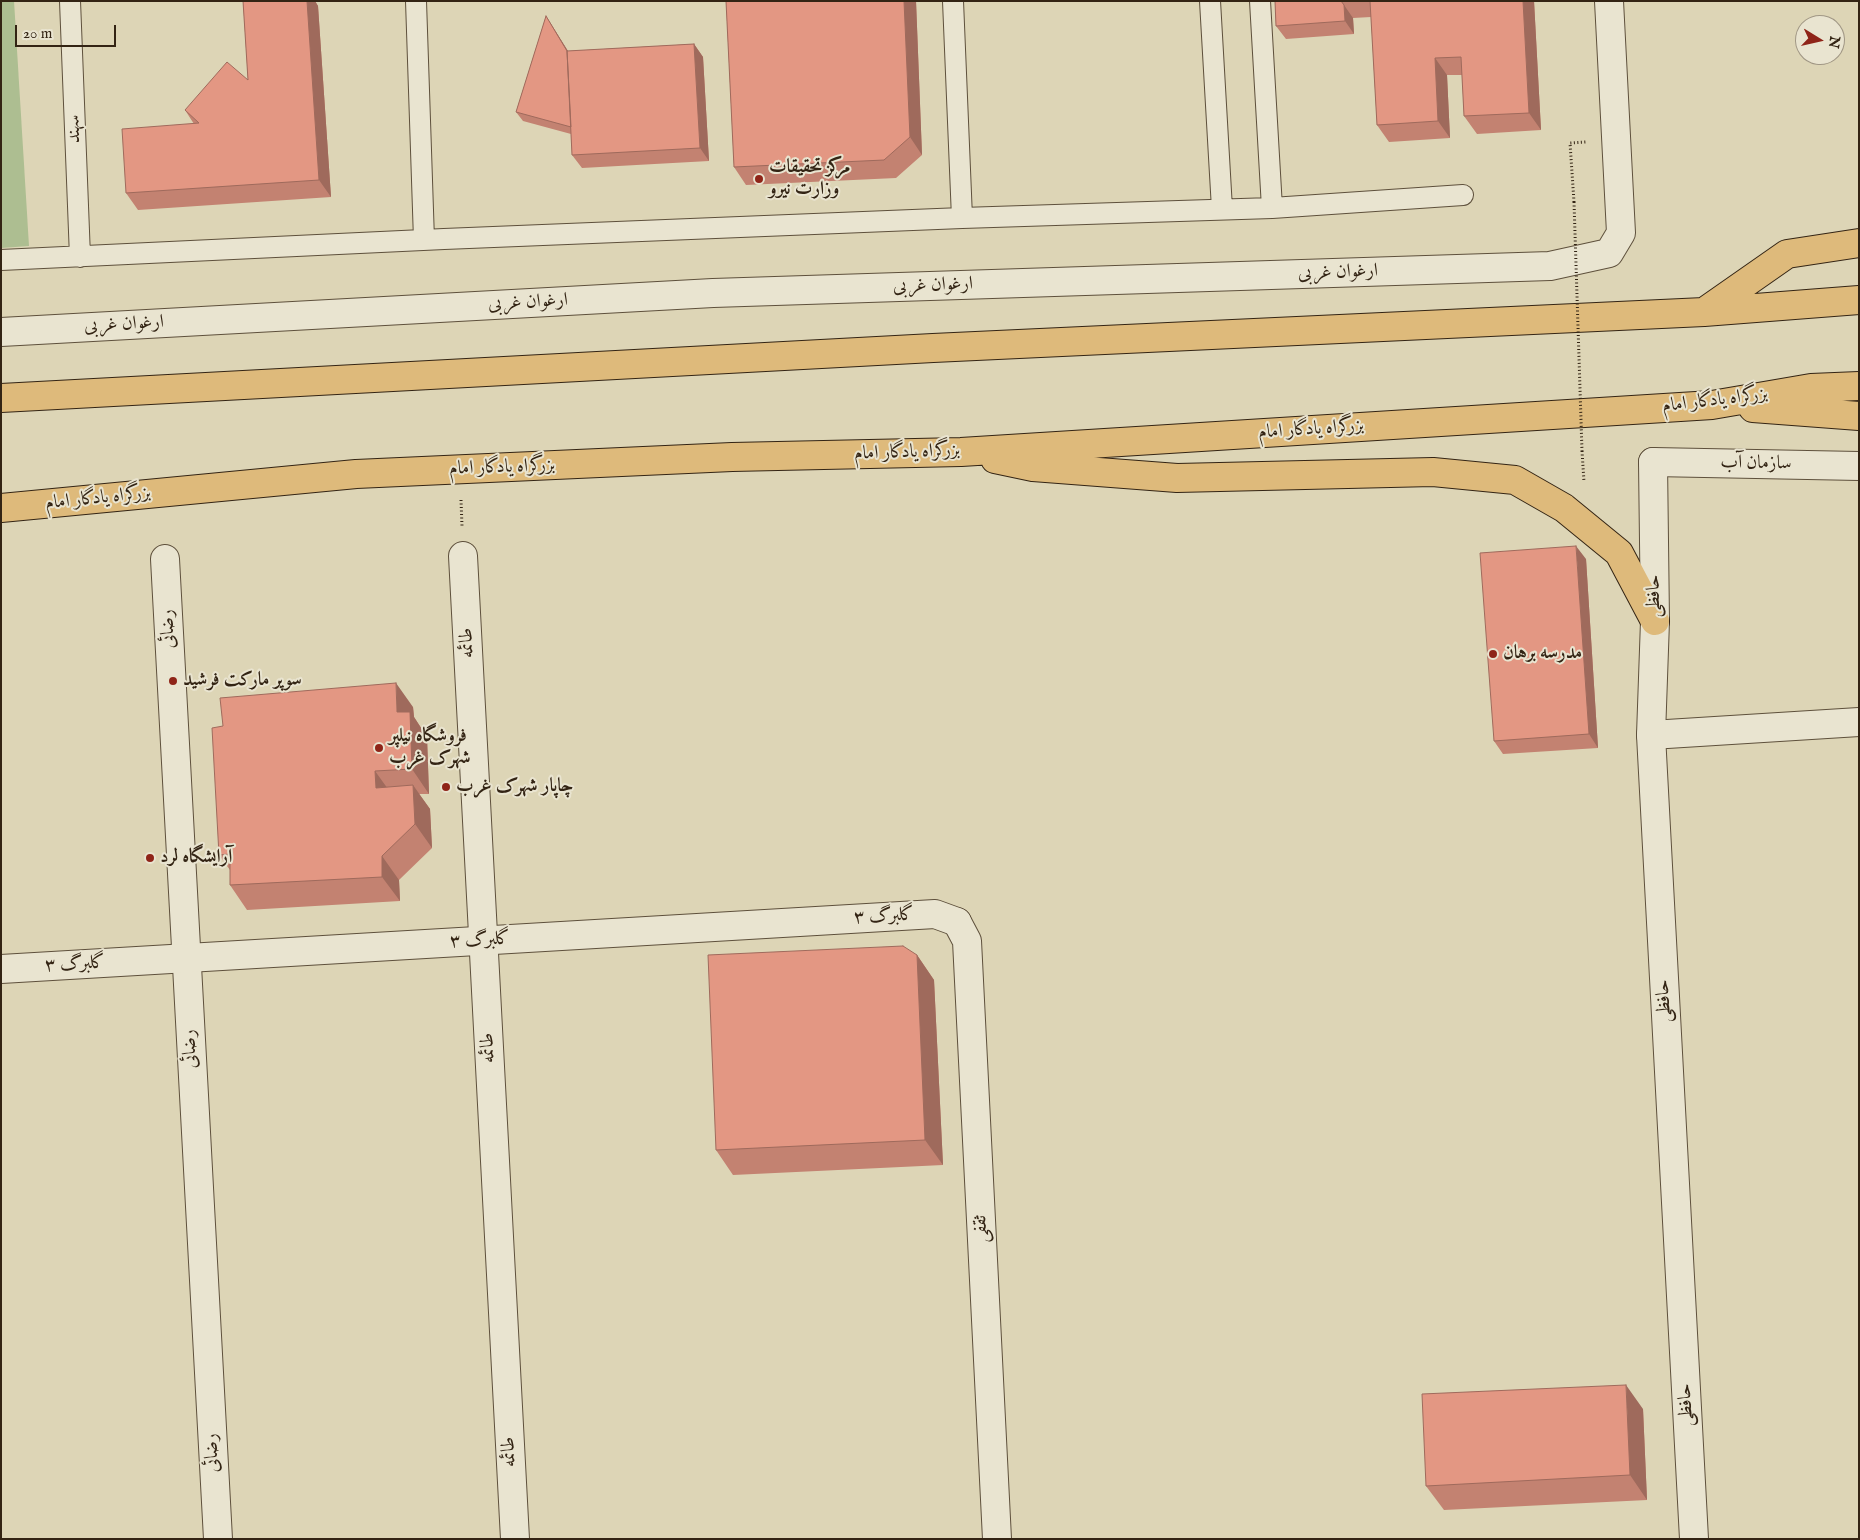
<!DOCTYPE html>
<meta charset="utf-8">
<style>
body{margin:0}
#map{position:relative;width:1860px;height:1540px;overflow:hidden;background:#ddd5b6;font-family:"IM FELL English",serif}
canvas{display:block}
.frame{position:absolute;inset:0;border:2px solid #332414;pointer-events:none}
.north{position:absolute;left:1795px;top:15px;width:50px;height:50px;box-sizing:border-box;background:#e9e4d0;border:1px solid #a09785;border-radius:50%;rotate:99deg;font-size:14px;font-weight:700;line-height:20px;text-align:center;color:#332414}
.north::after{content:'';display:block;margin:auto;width:18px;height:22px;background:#8f2418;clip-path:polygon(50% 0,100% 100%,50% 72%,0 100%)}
.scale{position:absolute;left:15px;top:25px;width:101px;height:22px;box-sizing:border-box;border:2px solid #332414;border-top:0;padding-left:6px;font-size:15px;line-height:18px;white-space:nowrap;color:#332414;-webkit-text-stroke:4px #e9e4d0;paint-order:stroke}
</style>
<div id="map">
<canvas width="1860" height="1540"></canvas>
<div class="frame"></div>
<div class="north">N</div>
<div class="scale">20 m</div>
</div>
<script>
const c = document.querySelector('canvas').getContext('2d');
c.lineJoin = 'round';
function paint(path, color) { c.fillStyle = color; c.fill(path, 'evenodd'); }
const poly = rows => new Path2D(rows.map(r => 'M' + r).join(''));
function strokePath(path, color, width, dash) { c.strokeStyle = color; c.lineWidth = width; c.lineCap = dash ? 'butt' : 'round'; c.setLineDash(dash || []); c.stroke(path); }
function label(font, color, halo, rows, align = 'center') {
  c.font = font + ' "IM FELL English",Amiri,serif'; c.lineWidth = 4; c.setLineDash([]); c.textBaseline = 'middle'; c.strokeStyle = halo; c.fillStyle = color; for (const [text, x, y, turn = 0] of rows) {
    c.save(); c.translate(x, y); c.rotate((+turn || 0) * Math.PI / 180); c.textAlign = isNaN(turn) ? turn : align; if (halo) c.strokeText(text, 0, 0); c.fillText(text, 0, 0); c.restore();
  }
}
const green = poly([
 [1,1,14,1,29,246,1,248]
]);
const path = poly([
 [1574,202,1570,143,1586,142],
 [1582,451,1584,482],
 [461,500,462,526]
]);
const service = poly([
 [70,1,80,257],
 [416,1,424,240],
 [953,1,962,218],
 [1210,1,1222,209],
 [1260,1,1272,208],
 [1,260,444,239,962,218,1272,208,1463,195]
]);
const minor = poly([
 [1653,462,1859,466],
 [463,556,515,1539],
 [165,559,218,1539],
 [1651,735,1859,722],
 [957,922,967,941,997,1539]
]);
const tertiary = poly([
 [1,332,713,293,1550,266,1609,253,1621,233,1609,1],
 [1653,462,1655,621,1651,735,1694,1539],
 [1,969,935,914,957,922]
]);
const trunk = poly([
 [1704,312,1787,254,1859,243],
 [1,398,933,348,1704,312,1859,300],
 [1753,408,1859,416],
 [995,459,1033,467,1177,478,1433,472,1515,480,1564,508,1619,553,1655,621],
 [1,508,356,474,732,457,961,452,1712,405,1811,388,1859,386]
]);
const pathBridge = poly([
 [1574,202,1582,451]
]);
const wall = poly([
 [243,1,315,1,318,6,331,197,138,210,126,193,194,124,185,110,248,80],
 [726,1,916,1,922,155,896,178,746,185,734,167],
 [1275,1,1534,1,1541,130,1477,134,1464,116,1462,75,1447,75,1450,138,1389,142,1377,125,1371,17,1353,18,1354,34,1286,39,1276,26],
 [546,16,568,51,694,44,703,57,709,161,582,168,572,155,571,134,523,121,516,112],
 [1586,559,1598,748,1503,754,1494,741],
 [413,707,414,717,427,737,429,794,419,794,430,809,432,848,399,880,400,901,247,910,230,885,230,870,219,855],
 [917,955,934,980,943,1165,733,1175,716,1150],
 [1643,1409,1647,1500,1444,1510,1426,1486]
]);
const shadedWall = poly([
 [307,1,315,1,318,6,331,197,319,180],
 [904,1,916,1,922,155,910,137],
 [1523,1,1534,1,1541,130,1529,113],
 [1344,5,1353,18,1354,34,1345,21],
 [546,16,576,64,580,137],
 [694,44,703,57,709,161,700,148],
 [1435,58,1447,75,1450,138,1438,121],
 [1576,546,1586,559,1598,748,1589,734],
 [396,683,413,707,414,717,427,737,429,794,412,769,397,712],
 [375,771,393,796,376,788],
 [413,785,430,809,432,848,415,824],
 [382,856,399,880,400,901,382,877],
 [917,955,934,980,943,1165,925,1140],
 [1626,1385,1643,1409,1647,1500,1630,1475]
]);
const building = poly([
 [243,1,307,1,319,180,126,193,122,129,199,123,185,110,227,62,248,80,243,1],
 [726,1,904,1,910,137,884,160,734,167,726,1],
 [1275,1,1341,1,1344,5,1345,21,1276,26,1275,1],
 [1370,1,1523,1,1529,113,1464,116,1461,57,1435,58,1438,121,1377,125,1370,1],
 [546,16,567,51,571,127,516,112,546,16],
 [694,44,700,148,572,155,567,51,694,44],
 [1576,546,1589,734,1494,741,1480,553,1576,546],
 [396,683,397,712,410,712,412,769,375,771,376,788,413,785,415,824,382,856,382,877,230,885,230,854,219,855,212,728,223,726,220,698,396,683],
 [903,946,917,955,925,1140,716,1150,708,955,903,946],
 [1626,1385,1630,1475,1426,1486,1422,1394,1626,1385]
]);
const markers = [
 [759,179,5,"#8f2418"],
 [1493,654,5,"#8f2418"],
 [173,681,5,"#8f2418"],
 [379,748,5,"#8f2418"],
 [446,787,5,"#8f2418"],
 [150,858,5,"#8f2418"]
];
const streetNames = [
 ["سهند",75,129,-92],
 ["ارغوان غربی",1338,273,-2],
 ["ارغوان غربی",933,286,-2],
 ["ارغوان غربی",528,303,-3],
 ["ارغوان غربی",124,325,-3],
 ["بزرگراه یادگار امام",1715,401,-7],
 ["بزرگراه یادگار امام",1311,430,-4],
 ["بزرگراه یادگار امام",907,453,-2],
 ["سازمان آب",1756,464,1],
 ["بزرگراه یادگار امام",502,468,-2],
 ["بزرگراه یادگار امام",98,499,-6],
 ["حافظی",1655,596,-91],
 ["رضائی",169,629,-93],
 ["طائمه",468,643,-93],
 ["گلبرگ ۳",884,917,-3],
 ["گلبرگ ۳",480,941,-3],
 ["گلبرگ ۳",75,965,-3],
 ["حافظی",1665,1001,-93],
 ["طائمه",489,1048,-93],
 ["رضائی",191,1049,-93],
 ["ثقفی",982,1229,-93],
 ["حافظی",1687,1405,-93],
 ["طائمه",510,1452,-93],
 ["رضائی",213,1453,-93]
];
const poiNames = [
 ["مرکز تحقیقات",769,168],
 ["وزارت نیرو",769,190],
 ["مدرسه برهان",1503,654],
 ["سوپر مارکت فرشید",183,681],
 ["فروشگاه نیلپر",389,737],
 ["شهرک غرب",389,759],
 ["چاپار شهرک غرب",456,787],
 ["آرایشگاه لرد",160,858]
];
paint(green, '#adbe91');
strokePath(service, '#5e503c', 22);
strokePath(minor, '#5e503c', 30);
strokePath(tertiary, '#5e503c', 30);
strokePath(trunk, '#332414', 30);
strokePath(path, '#332414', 3, [1, 2.5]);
strokePath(service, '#e9e4d0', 20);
strokePath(minor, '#e9e4d0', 28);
strokePath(tertiary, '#e9e4d0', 28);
strokePath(trunk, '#deba7b', 28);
strokePath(pathBridge, '#332414', 3, [1, 2.5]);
paint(wall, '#c38271');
paint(shadedWall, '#9f6a5c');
paint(building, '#e39783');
strokePath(building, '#9f6a5c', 1);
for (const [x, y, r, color] of markers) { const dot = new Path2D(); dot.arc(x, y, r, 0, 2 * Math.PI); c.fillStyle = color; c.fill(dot); strokePath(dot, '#e9e4d0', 2); }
label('19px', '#332414', '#e9e4d0', streetNames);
label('bold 19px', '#332414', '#e9e4d0', poiNames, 'left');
</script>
